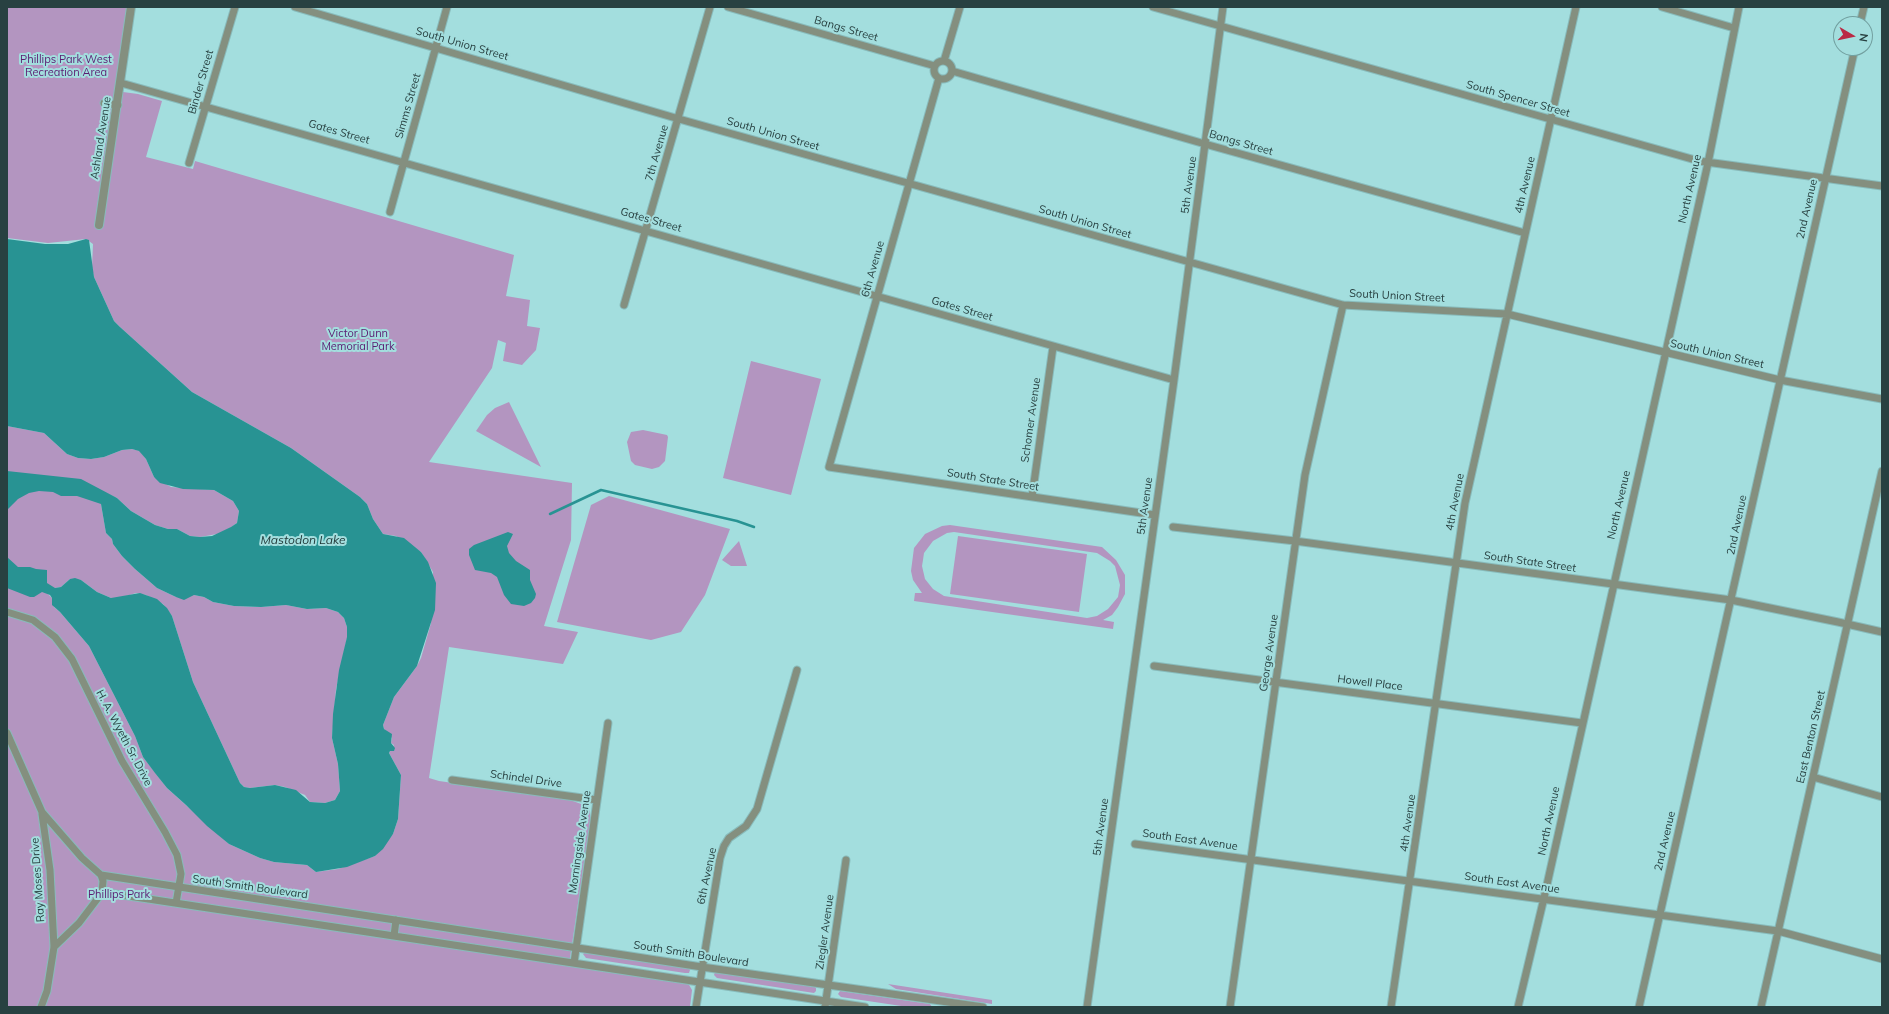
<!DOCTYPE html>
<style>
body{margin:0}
#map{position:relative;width:1889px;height:1014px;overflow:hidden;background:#a3dede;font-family:Mulish,sans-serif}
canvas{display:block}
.frame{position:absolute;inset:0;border:8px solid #284141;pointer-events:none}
.north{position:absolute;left:1833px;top:16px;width:40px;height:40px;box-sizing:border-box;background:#a3dede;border:1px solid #729f9f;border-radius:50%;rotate:99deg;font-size:11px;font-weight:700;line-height:16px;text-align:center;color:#284141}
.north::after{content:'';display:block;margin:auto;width:14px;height:18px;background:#ba2945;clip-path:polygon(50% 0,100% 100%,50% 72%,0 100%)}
</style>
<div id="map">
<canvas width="1889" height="1014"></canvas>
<div class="frame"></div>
<div class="north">N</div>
</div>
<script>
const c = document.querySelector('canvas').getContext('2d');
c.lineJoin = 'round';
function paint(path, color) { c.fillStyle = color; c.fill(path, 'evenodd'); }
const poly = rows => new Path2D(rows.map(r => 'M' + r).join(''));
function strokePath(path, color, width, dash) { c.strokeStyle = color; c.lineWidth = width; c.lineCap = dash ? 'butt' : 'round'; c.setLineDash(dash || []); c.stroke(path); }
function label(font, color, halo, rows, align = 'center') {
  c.font = font + ' Mulish,sans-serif'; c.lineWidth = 4; c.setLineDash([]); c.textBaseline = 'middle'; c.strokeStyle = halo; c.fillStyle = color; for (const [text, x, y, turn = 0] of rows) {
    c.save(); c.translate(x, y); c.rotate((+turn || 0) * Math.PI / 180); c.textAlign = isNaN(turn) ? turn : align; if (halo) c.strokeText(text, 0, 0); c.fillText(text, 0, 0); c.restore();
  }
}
const green = poly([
 [7,7,132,7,123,92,138,94,162,101,146,157,193,169,195,161,514,255,506,296,530,300,527,326,540,328,536,350,522,365,503,361,506,343,498,340,492,368,429,462,572,483,571,540,544,626,578,632,563,664,449,647,429,778,439,781,567,799,587,806,590,811,590,822,569,965,688,983,692,990,690,1007,7,1007,7,426,44,433,67,454,78,458,91,459,104,457,122,450,132,449,140,451,146,459,154,477,171,487,214,490,233,501,239,511,237,523,223,533,200,537,190,536,177,529,168,529,155,525,131,511,117,498,106,493,101,504,106,533,112,539,113,544,122,556,135,569,157,588,176,597,194,595,204,597,213,602,234,606,261,607,286,605,307,609,326,608,338,612,344,618,347,627,347,638,336,689,332,738,338,764,340,791,335,800,325,803,310,802,305,795,285,787,275,785,250,788,244,787,240,783,193,682,172,616,163,604,146,595,136,593,120,598,111,598,97,592,81,580,70,579,61,587,55,588,48,594,52,598,54,607,60,612,89,646,135,736,143,757,167,788,229,844,260,858,274,862,307,865,316,872,338,869,375,856,393,834,398,819,401,775,389,753,394,745,391,743,392,738,384,729,383,725,394,697,417,666,421,658,431,623,433,572,421,552,396,536,383,534,373,519,367,504,360,497,291,448,192,392,120,327,114,321,94,277,92,268,93,244,86,239,48,243,7,238],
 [751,361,821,379,791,495,723,478],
 [509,402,541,467,476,431,487,415,495,408],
 [643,430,667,435,668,437,665,461,659,467,652,469,635,465,631,461,627,442,631,432],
 [609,496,730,529,705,595,681,632,651,640,557,622,591,505],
 [950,525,1102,547,1116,560,1125,575,1125,594,1118,607,1112,615,1103,620,1114,622,1113,629,914,601,915,593,922,593,913,580,911,571,914,548,925,534,942,526],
 [954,532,1097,553,1110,561,1115,566,1120,585,1118,597,1108,609,1097,616,1087,618,944,596,933,589,925,579,922,566,923,560,924,553,933,541,947,533],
 [958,536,1087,554,1079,612,950,594],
 [739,541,747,566,731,566,722,560],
 [586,952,689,968,690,970,689,973,685,973,586,958,583,954],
 [715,972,813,986,816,988,816,991,814,993,717,978,714,975],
 [888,984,992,1000,992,1004,896,989],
 [840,991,930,1004,932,1007,908,1007,841,997,838,994]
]);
const water = poly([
 [7,239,45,244,68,244,86,239,89,240,94,277,114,321,120,327,192,392,291,448,360,497,367,504,373,519,383,534,404,538,421,552,428,562,436,583,435,610,417,666,394,697,383,725,384,729,392,734,391,743,395,748,394,751,390,751,389,753,401,775,398,819,393,834,383,849,375,856,347,867,316,872,307,865,274,862,260,858,229,844,207,826,186,805,167,788,155,773,143,757,135,736,89,646,60,612,52,605,52,598,50,595,42,592,34,597,30,597,7,588,7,557,18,567,30,567,36,569,47,570,47,583,55,588,61,587,70,579,75,578,81,580,97,592,111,598,140,593,157,599,167,608,172,616,193,682,240,783,244,787,250,788,275,785,296,790,310,802,325,803,335,800,340,791,338,764,332,738,333,714,339,670,347,637,347,627,344,618,338,612,326,608,307,609,286,605,261,607,234,606,213,602,204,597,194,595,184,600,176,597,157,588,135,569,122,556,113,544,112,539,106,533,101,504,77,496,61,496,53,492,39,491,29,493,18,499,8,509,7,516,7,471,81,479,117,498,131,511,155,525,168,529,177,529,190,536,200,537,212,536,231,527,237,523,239,511,233,501,214,490,183,489,160,483,154,477,146,459,139,451,132,449,122,450,104,457,91,459,78,458,67,454,44,433,7,426],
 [508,532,513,534,507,546,509,553,516,561,530,570,530,580,536,594,535,598,531,603,524,606,511,604,504,595,497,577,491,573,475,570,469,555,469,549,474,545]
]);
const stream = poly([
 [550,514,601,490,737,521,754,527]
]);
const minor = poly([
 [295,7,679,119,1343,305,1507,314,1780,380,1882,399],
 [728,7,935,66],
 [1153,7,1699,161,1882,186],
 [1662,7,1734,28],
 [1860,24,1864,7],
 [944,61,960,7],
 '934 70a9 9 0 1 1 18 0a9 9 0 1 1-18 0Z',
 [952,71,1205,144,1525,233],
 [939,78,829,467,1155,515],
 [121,83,1174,380],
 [104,103,118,105],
 [189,163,235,7],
 [390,212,447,7],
 [624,305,710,7],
 [1032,497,1053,347],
 [1173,527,1295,541,1731,600,1838,622,1882,632],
 [7,612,33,620,55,637,72,659,122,761,165,832,177,855,181,874,176,903],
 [1154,666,1582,723],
 [7,733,42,812,82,858,101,875,103,881,102,892,98,898,79,923,54,947],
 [1813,777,1882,797],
 [452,780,597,800],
 [1135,844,1778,931,1882,959],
 [101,875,702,967,983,1007],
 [102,892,865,1007],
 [394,936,396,920],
 [574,963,608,723],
 [41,1007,47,991,54,947,50,870,42,814],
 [696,1007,720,858,724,846,729,838,746,826,757,809,797,670],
 [825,1007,846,860],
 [1087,1007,1174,380,1223,7],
 [1230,1007,1305,475,1343,305],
 [1391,1007,1465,503,1576,7],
 [1518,1007,1544,898,1708,163,1739,7],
 [1639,1007,1855,48],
 [1761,1007,1882,471]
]);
const tertiary = poly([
 [99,225,131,7]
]);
const streetNames = [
 ["Bangs Street",846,29,16],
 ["South Union Street",462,44,16],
 ["Binder Street",201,82,-74],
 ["South Spencer Street",1518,99,16],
 ["Simms Street",408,106,-74],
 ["Gates Street",339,132,16],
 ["South Union Street",773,134,16],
 ["Ashland Avenue",101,138,-81],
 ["Bangs Street",1241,143,16],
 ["7th Avenue",657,153,-74],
 ["5th Avenue",1189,185,-82],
 ["4th Avenue",1525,185,-77],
 ["North Avenue",1690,189,-77],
 ["2nd Avenue",1807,209,-77],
 ["Gates Street",651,220,16],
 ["South Union Street",1085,222,16],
 ["6th Avenue",873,269,-74],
 ["South Union Street",1397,296,3],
 ["Gates Street",962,309,16],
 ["South Union Street",1717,354,13],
 ["Schomer Avenue",1031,420,-82],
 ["South State Street",993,480,9],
 ["4th Avenue",1455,502,-79],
 ["North Avenue",1619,505,-77],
 ["5th Avenue",1145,506,-82],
 ["2nd Avenue",1737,525,-78],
 ["South State Street",1530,562,8],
 ["George Avenue",1269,653,-82],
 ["Howell Place",1370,683,7],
 ["East Benton Street",1811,737,-77],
 ["H. A. Wyeth Sr. Drive",124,738,62],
 ["Schindel Drive",526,779,8],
 ["North Avenue",1549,821,-78],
 ["4th Avenue",1408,823,-82],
 ["5th Avenue",1101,827,-82],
 ["South East Avenue",1190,840,8],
 ["2nd Avenue",1665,841,-77],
 ["Morningside Avenue",580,842,-82],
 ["6th Avenue",707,876,-78],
 ["Ray Moses Drive",38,880,-94],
 ["South East Avenue",1512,883,8],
 ["South Smith Boulevard",250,887,8],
 ["Ziegler Avenue",825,932,-82],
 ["South Smith Boulevard",691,954,9]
];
const parkNames = [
 ["Phillips Park West",66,60],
 ["Recreation Area",66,73],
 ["Victor Dunn",358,334],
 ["Memorial Park",358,347],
 ["Phillips Park",119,895]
];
const waterNames = [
 ["Mastodon Lake",303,540]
];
paint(green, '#b395c0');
paint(water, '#289393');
strokePath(stream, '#289393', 2.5);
strokePath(minor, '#8bb', 9);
strokePath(tertiary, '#8bb', 10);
strokePath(minor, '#848f7f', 7);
strokePath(tertiary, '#848f7f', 8);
label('11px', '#284141', '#a3dede', streetNames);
label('11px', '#5b1c71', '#a3dede', parkNames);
label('italic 12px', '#1f3636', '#a3dede', waterNames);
</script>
